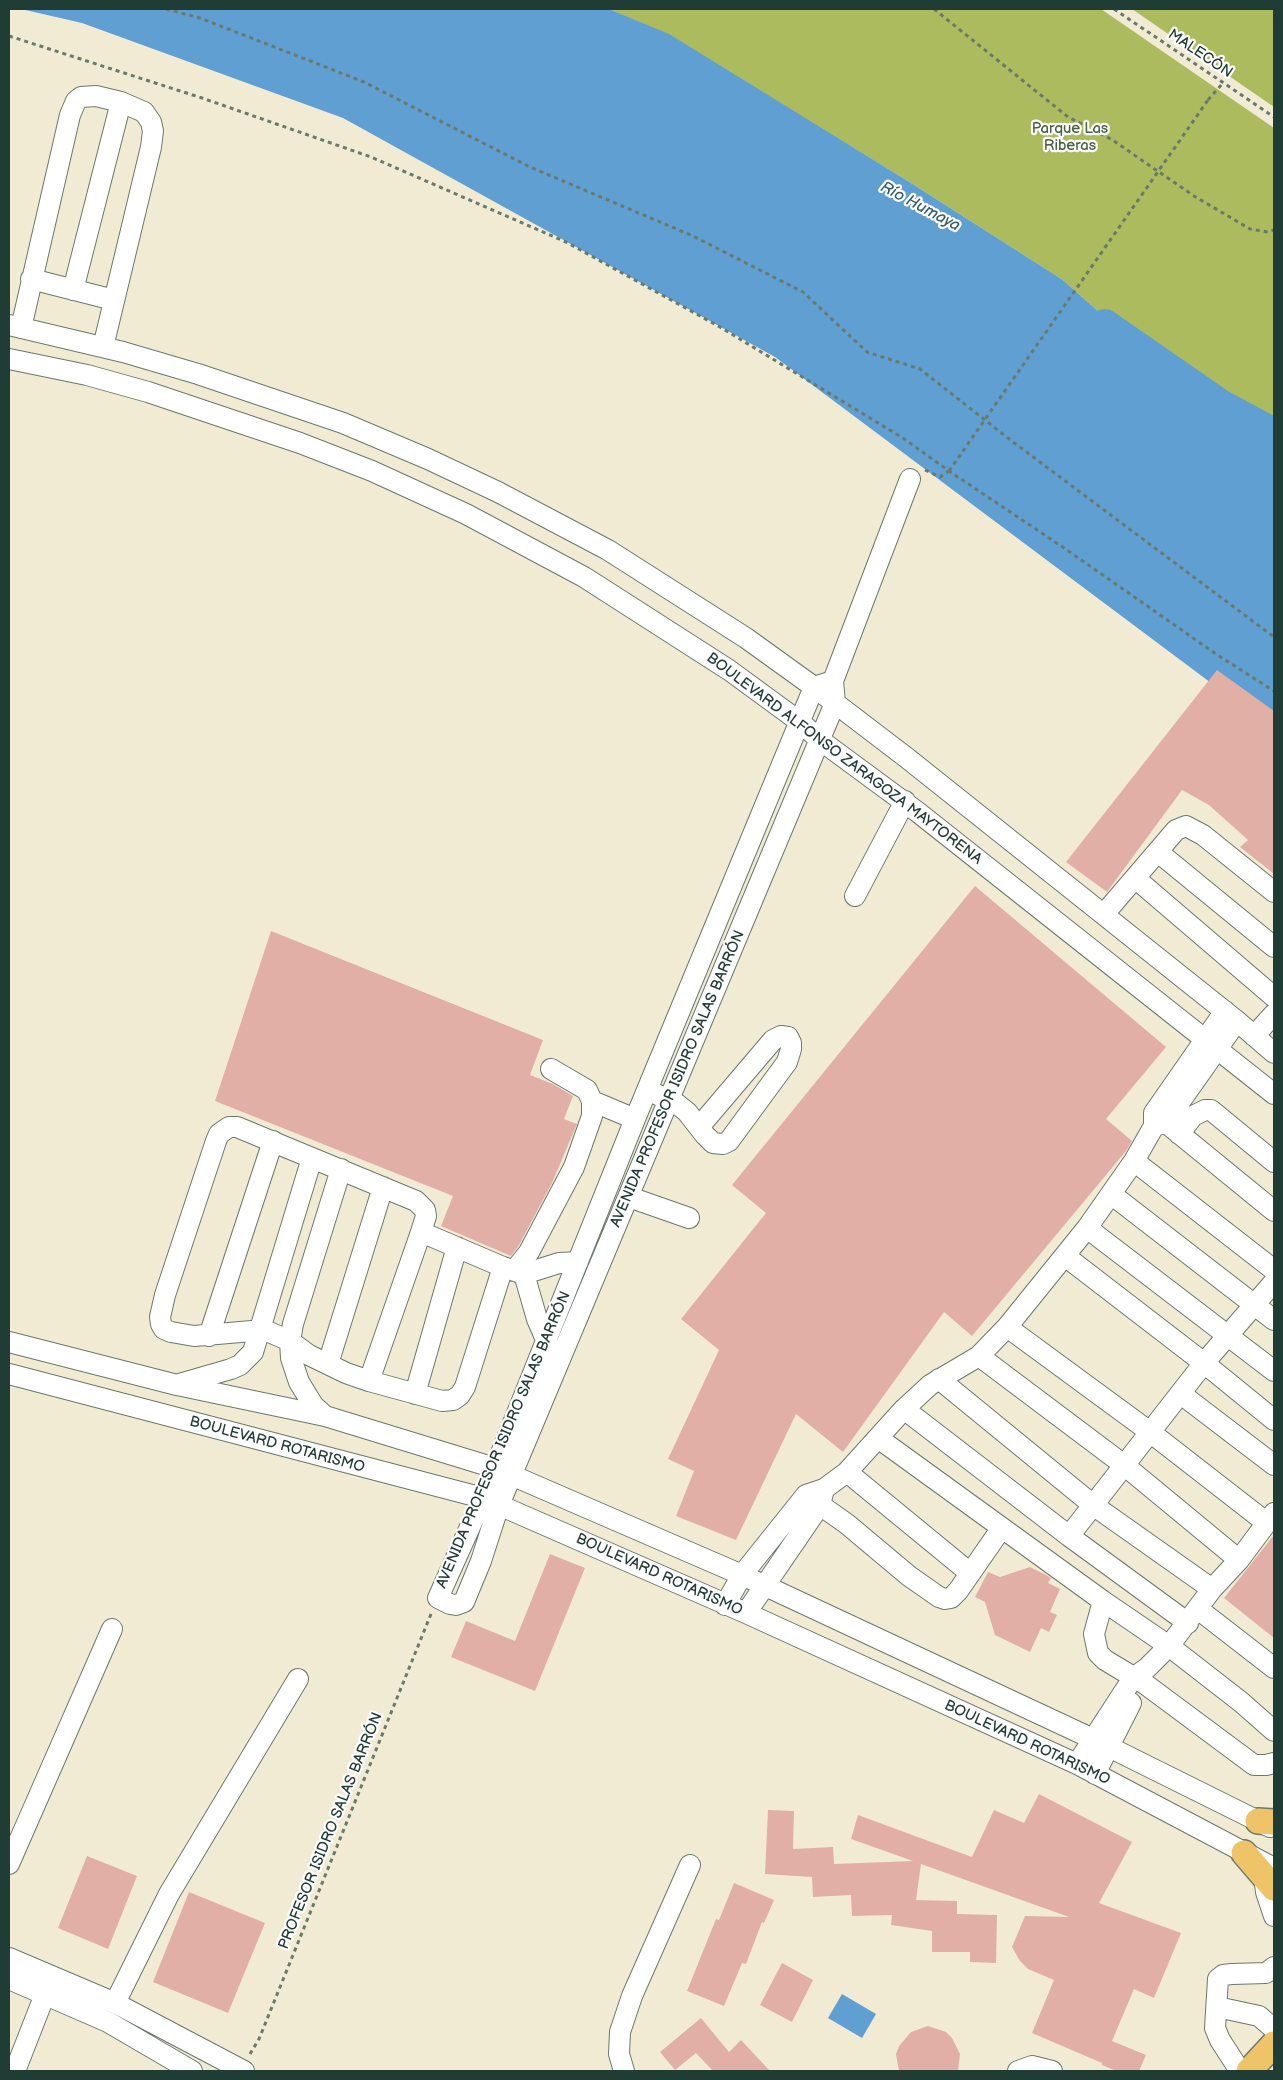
<!DOCTYPE html>
<meta charset="utf-8">
<style>
body{margin:0}
#map{position:relative;width:1283px;height:2080px;overflow:hidden;background:#f2ebd4;font-family:"Balsamiq Sans",sans-serif}
canvas{display:block}
.frame{position:absolute;inset:0;border:10px solid #1f3d34;pointer-events:none}
</style>
<div id="map">
<canvas width="1283" height="2080"></canvas>
<div class="frame"></div>
</div>
<script>
const c = document.querySelector('canvas').getContext('2d');
c.lineJoin = 'round';
function paint(path, color) { c.fillStyle = color; c.fill(path, 'evenodd'); }
const poly = rows => new Path2D(rows.map(r => 'M' + r).join(''));
function strokePath(path, color, width, dash) { c.strokeStyle = color; c.lineWidth = width; c.lineCap = dash ? 'butt' : 'round'; c.setLineDash(dash || []); c.stroke(path); }
function label(font, color, halo, rows, align = 'center') {
  c.font = font + ' "Balsamiq Sans",sans-serif'; c.lineWidth = 4.5; c.setLineDash([]); c.textBaseline = 'middle'; c.strokeStyle = halo; c.fillStyle = color; for (const [text, x, y, turn = 0] of rows) {
    c.save(); c.translate(x, y); c.rotate((+turn || 0) * Math.PI / 180); c.textAlign = isNaN(turn) ? turn : align; if (halo) c.strokeText(text, 0, 0); c.fillText(text, 0, 0); c.restore();
  }
}
const green = poly([
 [609,9,1101,9,1274,128,1274,431,1232,413,1146,354,1063,280,911,183,669,35],
 [1132,9,1274,9,1274,107]
]);
const water = poly([
 [21,9,609,9,669,34,911,183,1063,280,1146,354,1232,413,1274,431,1274,730,775,357,343,118,82,23],
 [842,1994,876,2014,862,2038,828,2018]
]);
const river = poly([
 [1105,324,1222,405,1274,433]
]);
const building = poly([
 [1217,670,1274,711,1274,874,1240,847,1248,840,1209,805,1182,790,1107,892,1066,862],
 [975,886,1166,1047,1106,1119,1132,1141,1126,1151,972,1336,944,1312,843,1452,796,1414,736,1540,676,1516,694,1471,668,1459,719,1350,681,1319,766,1213,732,1185],
 [271,931,543,1040,530,1075,553,1084,573,1096,564,1119,577,1124,552,1183,519,1245,511,1256,441,1226,453,1196,215,1101],
 [1274,1535,1274,1638,1224,1598],
 [550,1554,585,1568,535,1691,451,1657,466,1621,515,1641],
 [1030,1567,1046,1575,1051,1578,1048,1583,1060,1589,1050,1612,1057,1615,1049,1632,1041,1628,1030,1652,995,1635,985,1602,975,1597,988,1572,1000,1577],
 [1039,1794,1132,1842,1099,1903,1181,1933,1154,1998,1134,1989,1112,2041,1146,2055,1139,2071,1116,2071,1102,2065,1102,2063,1032,2033,1054,1980,1028,1969,1020,1961,1012,1947,1025,1916,1069,1917,921,1864,916,1900,957,1901,957,1914,997,1915,996,1963,970,1962,970,1952,932,1952,932,1931,891,1925,892,1915,852,1916,851,1895,813,1897,812,1877,765,1874,768,1810,794,1811,793,1849,833,1847,834,1864,913,1861,851,1839,858,1815,972,1857,994,1810,1024,1823],
 [87,1856,137,1876,108,1949,58,1928],
 [734,1883,774,1900,764,1923,762,1922,746,1964,742,1963,724,2006,687,1991,716,1919,719,1920],
 [189,1892,265,1923,228,2013,153,1982],
 [782,1963,813,1980,792,2022,760,2005],
 [701,2018,729,2052,741,2040,770,2071,713,2071,696,2053,675,2070,660,2052],
 [928,2026,946,2032,952,2038,960,2054,958,2071,899,2071,896,2054,899,2046,911,2032]
]);
const path = poly([
 [166,9,200,18,364,82,530,167,693,236,803,292,867,352,920,369,1013,442,1274,637],
 [934,9,1068,117,1111,139,1194,196,1250,229,1268,232,1274,230],
 [1114,9,1274,117],
 [9,36,202,98,371,157,566,242,720,327,903,438,949,471,1067,550,1216,654,1274,691],
 [1208,100,1223,83],
 [925,470,940,477,949,471],
 [250,2054,259,2039,431,1614]
]);
const minor = poly([
 [31,279,114,300],
 [73,290,121,102],
 [9,325,123,352,198,374,343,423,428,459,498,492,608,550,746,638,814,687,907,758,1084,899,1237,1021,1274,1053],
 [21,328,70,115,76,101,81,97,96,96,121,102,144,112,151,122,153,131,151,147,103,347],
 [9,359,87,375,148,392,300,443,372,471,466,514,584,577,729,670,800,722,820,740,919,813,1274,1094],
 [833,681,814,687,635,1119,483,1498,438,1598,450,1604,456,1605,464,1602,481,1561,499,1505,835,703,833,681,910,479],
 [1158,852,1274,947],
 [1135,878,1274,997],
 [855,896,905,801],
 [1104,914,1176,830,1186,826,1203,835,1274,892],
 [1254,1036,1274,1014],
 [656,1094,677,1104,687,1112,705,1135,713,1143,723,1144,729,1141,787,1062,791,1049,791,1043,788,1037,781,1036,773,1040,699,1127],
 [592,1101,635,1119],
 [1154,1113,1274,1211],
 [1154,1126,1165,1123,1237,1021],
 [1179,1134,1193,1116,1205,1110,1211,1110,1274,1162],
 [1134,1161,1274,1270],
 [1111,1194,1274,1320],
 [629,1197,689,1218],
 [1087,1228,1274,1371],
 [421,1232,426,1216,425,1210,416,1201,237,1127,229,1127,219,1134,216,1141,165,1295,160,1317,161,1324,164,1329,171,1332,194,1336,252,1331,269,1332,290,1341,309,1355,346,1373,369,1381,442,1401,453,1400,460,1395,465,1387,503,1267],
 [1065,1256,1204,1363,1274,1420],
 [514,1271,529,1252,574,1167,592,1116,592,1101,587,1090,551,1069],
 [524,1274,537,1319,547,1342],
 [1007,1327,1150,1432,1267,1523],
 [209,1336,273,1141],
 [9,1342,177,1385,325,1416,495,1468,742,1575,1093,1739,1270,1827],
 [979,1356,1124,1465,1239,1560],
 [328,1364,383,1187],
 [9,1374,483,1498,499,1505,746,1613,1077,1764,1274,1868],
 [939,1379,1093,1505,1212,1589],
 [369,1381,421,1232,503,1267,524,1274,559,1263,578,1262],
 [179,1384,231,1369,240,1365,253,1352,312,1158],
 [415,1394,457,1247],
 [1181,1394,1274,1465],
 [904,1409,1069,1536,1204,1363,1274,1282],
 [325,1416,313,1405,299,1382,291,1358,290,1341,293,1324,341,1169],
 [878,1438,1103,1601,1169,1646,1241,1702,1274,1731],
 [847,1472,970,1573],
 [806,1495,847,1524,909,1576,939,1597,945,1599,951,1598,958,1591,1001,1529],
 [1069,1536,1188,1623],
 [1103,1601,1094,1634,1098,1653,1105,1660,1145,1684,1254,1765,1266,1765,1274,1763],
 [725,1605,742,1575,806,1495,824,1489,847,1472,904,1409,930,1385,979,1356,1007,1327,1087,1228,1134,1161,1154,1126,1154,1113,1225,1011],
 [1198,1609,1274,1668],
 [746,1613,820,1505,823,1493],
 [1077,1764,1133,1678,1147,1668,1169,1646,1212,1589,1239,1560,1274,1513],
 [1095,1774,1131,1703],
 [9,1864,112,1629],
 [1267,1879,1265,1884,1266,1892,1274,1916],
 [9,1958,115,2003,244,2071],
 [9,1979,108,2022,192,2071],
 [115,2003,169,1894,298,1679],
 [1217,2007,1259,2016,1274,2029],
 [15,2071,49,1984],
 [624,2071,619,2054,620,2032,632,1996,690,1865],
 [1018,2071,1032,2066,1052,2071],
 [1240,2071,1220,2040,1215,2028,1218,1979,1223,1975,1232,1974,1266,1973,1274,1967]
]);
const major = poly([
 [1258,1821,1274,1822],
 [1244,1853,1274,1888],
 [1249,2071,1274,2044]
]);
const pathBridge = poly([
 [949,471,1208,100]
]);
const streetNames = [
 ["MALECÓN",1200,54,34],
 ["BOULEVARD ALFONSO ZARAGOZA MAYTORENA",844,759,37],
 ["AVENIDA PROFESOR ISIDRO SALAS BARRÓN",678,1079,-67],
 ["AVENIDA PROFESOR ISIDRO SALAS BARRÓN",504,1440,-67],
 ["BOULEVARD ROTARISMO",277,1445,15],
 ["BOULEVARD ROTARISMO",659,1575,24],
 ["BOULEVARD ROTARISMO",1027,1743,25],
 ["PROFESOR ISIDRO SALAS BARRÓN",331,1831,-68]
];
const parkNames = [
 ["Parque Las",1070,129],
 ["Riberas",1070,146]
];
const waterNames = [
 ["Río Humaya",920,207,28]
];
paint(green, '#abbb5e');
paint(water, '#609fd2');
strokePath(river, '#609fd2', 30);
paint(building, '#e2afa7');
strokePath(minor, '#697a6c', 22);
strokePath(major, '#697a6c', 28);
strokePath(path, '#697a6c', 3, [4, 4]);
strokePath(minor, '#fff', 20);
strokePath(major, '#efc469', 25);
strokePath(pathBridge, '#697a6c', 3, [4, 4]);
label('15px', '#1f3d34', '#fff', streetNames);
label('15px', '#496341', '#fff', parkNames);
label('italic 16px', '#365f6b', '#fff', waterNames);
</script>
